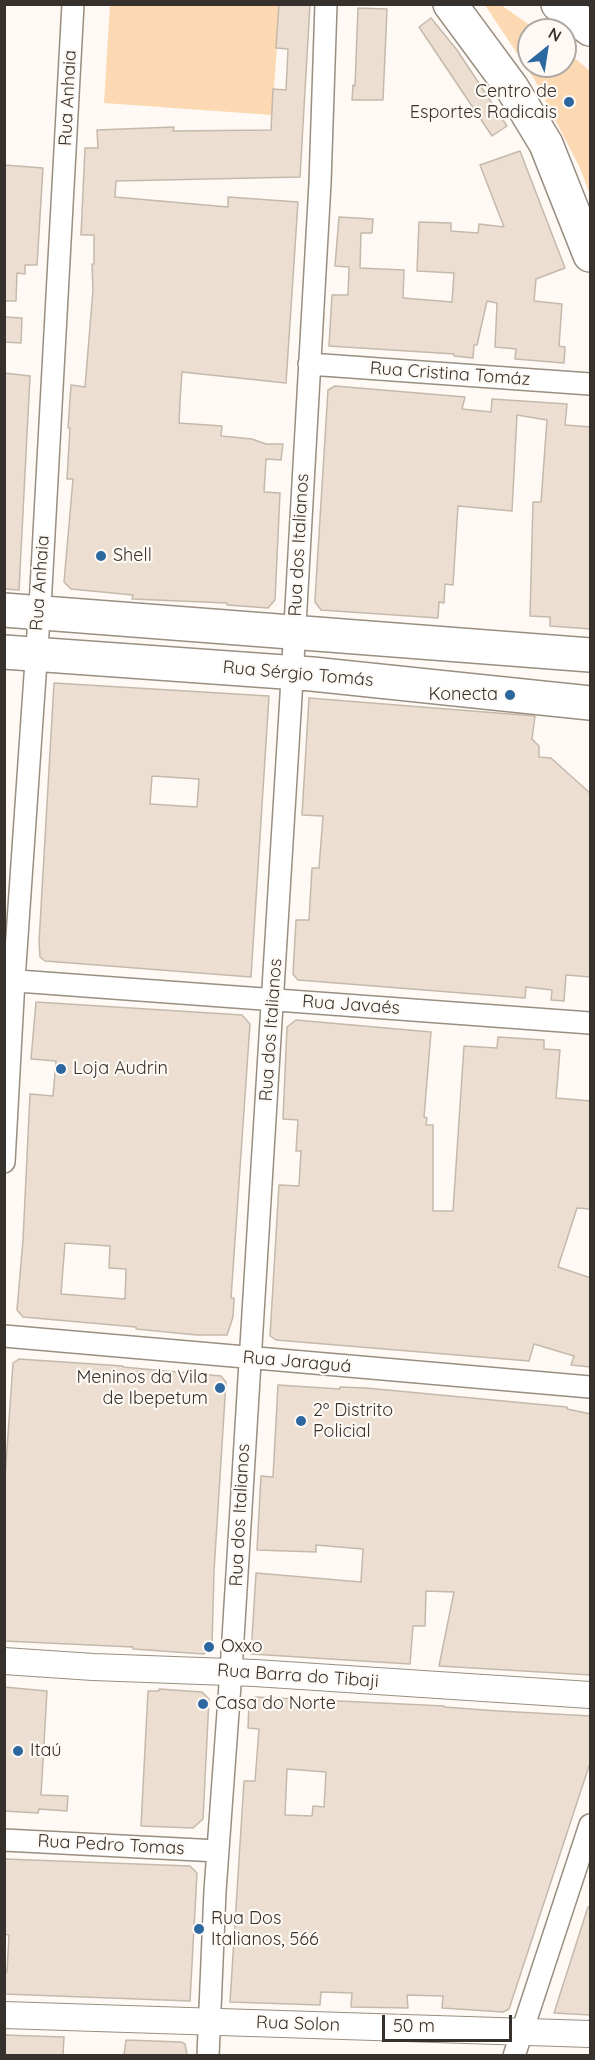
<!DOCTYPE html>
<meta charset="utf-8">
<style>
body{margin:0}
#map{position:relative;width:595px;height:2060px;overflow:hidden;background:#fef9f4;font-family:Quicksand,sans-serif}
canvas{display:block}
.frame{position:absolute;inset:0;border:6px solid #36312c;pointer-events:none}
.north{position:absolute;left:517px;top:18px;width:60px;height:60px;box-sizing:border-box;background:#fef9f4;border:2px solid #aea9a4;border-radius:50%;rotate:30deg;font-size:16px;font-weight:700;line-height:24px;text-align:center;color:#36312c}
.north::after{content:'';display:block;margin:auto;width:21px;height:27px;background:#2c689f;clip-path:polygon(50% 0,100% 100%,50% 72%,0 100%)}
.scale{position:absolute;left:382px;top:2015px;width:130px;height:27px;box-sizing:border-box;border:3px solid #36312c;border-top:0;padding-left:8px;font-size:18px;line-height:21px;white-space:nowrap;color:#36312c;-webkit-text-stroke:4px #fef9f4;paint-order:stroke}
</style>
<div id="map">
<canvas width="595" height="2060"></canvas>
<div class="frame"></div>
<div class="north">N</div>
<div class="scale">50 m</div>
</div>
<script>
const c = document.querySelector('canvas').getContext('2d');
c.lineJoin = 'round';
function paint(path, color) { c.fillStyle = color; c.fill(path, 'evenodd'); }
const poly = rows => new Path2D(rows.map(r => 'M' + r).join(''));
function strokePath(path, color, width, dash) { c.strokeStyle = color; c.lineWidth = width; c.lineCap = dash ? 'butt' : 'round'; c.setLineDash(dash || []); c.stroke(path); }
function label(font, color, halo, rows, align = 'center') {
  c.font = font + ' Quicksand,sans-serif'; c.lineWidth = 4.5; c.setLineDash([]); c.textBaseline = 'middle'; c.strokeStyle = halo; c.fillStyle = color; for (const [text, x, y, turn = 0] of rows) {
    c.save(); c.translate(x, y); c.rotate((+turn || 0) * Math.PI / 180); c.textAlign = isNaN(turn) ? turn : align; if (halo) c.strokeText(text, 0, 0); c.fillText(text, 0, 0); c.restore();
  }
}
const green = poly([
 [110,5,280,5,272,115,104,103],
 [485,5,501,5,537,30,529,30,529,66,565,66,565,50,590,71,590,195,580,168,534,79]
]);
const building = poly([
 [279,4,310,4,300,177,116,181,115,197,228,207,228,197,298,202,286,383,182,372,180,402,179,423,222,426,221,436,252,439,266,444,283,444,281,460,266,459,264,492,280,493,275,600,268,608,227,605,227,603,132,599,133,595,71,589,64,582,73,479,67,479,70,428,68,428,69,413,71,385,85,387,93,290,92,264,94,264,94,235,81,235,85,148,98,148,97,130,174,127,173,131,271,130,273,89,286,90,288,49,276,48,279,4],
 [358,8,387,9,383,100,352,100,353,85,355,86,358,8],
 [431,18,457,50,507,126,492,136,419,27,431,18],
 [520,151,565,268,536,279,534,301,562,304,559,346,565,347,564,363,515,359,516,349,495,347,497,303,487,301,477,345,474,345,473,358,454,356,454,354,329,346,332,295,348,295,349,267,335,266,339,217,373,219,372,233,361,233,360,268,404,270,403,298,452,302,454,273,417,271,419,222,451,223,451,231,478,233,479,224,504,227,480,165,520,151],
 [4,165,43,168,37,265,25,265,25,274,17,273,16,301,4,301,4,165],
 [4,317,22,318,21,343,4,342,4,317],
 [4,373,30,376,19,590,4,589,4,373],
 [335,386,465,397,462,409,491,412,492,399,567,404,565,425,591,427,591,629,550,626,550,617,530,616,533,502,541,502,547,420,517,415,512,511,458,506,453,585,445,584,444,603,439,602,438,618,321,610,315,602,315,599,328,390,335,386],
 [54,683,269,696,251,977,45,961,40,957,39,942,54,683],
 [152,776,199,779,197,807,150,804,152,776],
 [309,698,535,716,532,739,539,746,539,757,551,758,591,794,591,977,566,975,564,1001,551,1000,552,990,526,987,525,998,298,980,293,974,296,920,309,920,312,868,319,868,323,816,302,815,309,698],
 [36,1002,242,1015,250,1024,231,1298,234,1298,233,1317,227,1335,197,1335,136,1329,136,1327,23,1317,17,1310,23,1240,30,1094,53,1096,56,1061,31,1059,36,1002],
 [65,1243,110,1246,109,1268,126,1269,125,1299,61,1294,65,1243],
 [296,1020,431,1032,424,1117,427,1118,426,1125,433,1125,433,1211,453,1211,464,1046,497,1048,498,1037,544,1040,544,1049,560,1050,556,1098,591,1101,591,1209,577,1208,558,1267,591,1278,591,1367,571,1365,574,1356,534,1344,529,1361,276,1340,270,1336,279,1185,299,1186,301,1151,296,1151,298,1120,283,1119,287,1027,296,1020],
 [19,1359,123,1366,123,1367,221,1376,226,1382,214,1571,212,1646,204,1654,133,1649,133,1647,4,1641,4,1492,13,1363,19,1359],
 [278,1385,340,1389,340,1387,366,1388,567,1407,567,1409,591,1414,591,1675,439,1666,454,1592,426,1591,425,1626,413,1626,410,1664,251,1654,256,1573,361,1582,363,1549,316,1545,316,1552,257,1550,261,1476,273,1477,278,1385],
 [4,1687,47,1691,41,1795,68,1796,67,1811,39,1809,38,1813,4,1811,4,1687],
 [159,1689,202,1692,209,1699,203,1819,193,1828,141,1826,148,1691,159,1691,159,1689],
 [255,1697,444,1706,444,1707,498,1711,591,1716,591,1760,509,2009,503,2012,442,2008,443,1996,407,1995,408,2008,351,2007,352,1993,321,1992,320,2005,230,2002,244,1781,255,1781,259,1729,248,1728,249,1702,255,1697],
 [287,1769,326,1772,324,1807,313,1806,312,1816,285,1815,287,1769],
 [4,1859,190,1866,197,1873,190,2001,4,1994,4,1972,7,1972,9,1935,4,1934,4,1859],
 [588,1907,591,1907,591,2015,554,2013,588,1907],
 [4,2035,64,2037,63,2055,4,2055,4,2035],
 [126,2040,181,2042,185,2044,187,2055,124,2055,126,2040]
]);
const minor = poly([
 [309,364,590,384],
 [4,980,590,1023],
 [4,1162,14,980,41,589,73,4],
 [4,1336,590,1387],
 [4,1840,218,1851],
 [208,2056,215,1891,231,1671,291,696,320,183,326,4],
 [514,2056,590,1825]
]);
const tertiary = poly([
 [4,1661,93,1667,255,1673,590,1695],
 [4,2015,590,2034]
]);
const primary = poly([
 [4,610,590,655],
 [4,652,312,674,590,703]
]);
const trunk = poly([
 [450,4,512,88,546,144,590,255],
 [558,4,590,29]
]);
const markers = [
 [569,102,6,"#2c689f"],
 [101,556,6,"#2c689f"],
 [510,695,6,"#2c689f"],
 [61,1069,6,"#2c689f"],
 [220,1388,6,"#2c689f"],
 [301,1421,6,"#2c689f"],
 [209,1647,6,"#2c689f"],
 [203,1704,6,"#2c689f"],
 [18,1751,6,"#2c689f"],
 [199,1929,6,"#2c689f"]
];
const poiNames = [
 ["Centro de",557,92,"right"],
 ["Esportes Radicais",557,113,"right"],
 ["Shell",113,556],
 ["Konecta",498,695,"right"],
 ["Loja Audrin",73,1069],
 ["Meninos da Vila",208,1378,"right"],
 ["de Ibepetum",208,1399,"right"],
 ["2º Distrito",313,1411],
 ["Policial",313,1432],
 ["Oxxo",221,1647],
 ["Casa do Norte",215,1704],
 ["Itaú",30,1751],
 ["Rua Dos",211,1919],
 ["Italianos, 566",211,1940]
];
const streetNames = [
 ["Rua Anhaia",68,98,-87],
 ["Rua Cristina Tomáz",450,374,4],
 ["Rua dos Italianos",299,545,-87],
 ["Rua Anhaia",40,583,-86],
 ["Rua Sérgio Tomás",298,674,5],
 ["Rua Javaés",351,1005,4],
 ["Rua dos Italianos",271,1030,-86],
 ["Rua Jaraguá",297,1362,5],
 ["Rua dos Italianos",240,1515,-87],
 ["Rua Barra do Tibaji",298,1676,4],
 ["Rua Pedro Tomas",111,1845,3],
 ["Rua Solon",298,2024,2]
];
paint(green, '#fcd9b2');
paint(building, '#ecdfd1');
strokePath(building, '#c5b9ab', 1.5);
strokePath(minor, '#998e81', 24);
strokePath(tertiary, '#998e81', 28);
strokePath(primary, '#998e81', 36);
strokePath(trunk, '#998e81', 36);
strokePath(minor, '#fff', 21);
strokePath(tertiary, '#fff', 26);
strokePath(primary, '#fff', 33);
strokePath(trunk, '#fff', 33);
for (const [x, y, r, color] of markers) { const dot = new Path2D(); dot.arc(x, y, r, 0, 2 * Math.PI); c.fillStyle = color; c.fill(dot); strokePath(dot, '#fef9f4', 2); }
label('18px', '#36312c', '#fef9f4', poiNames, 'left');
label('18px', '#36312c', '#fef9f4', streetNames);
</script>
